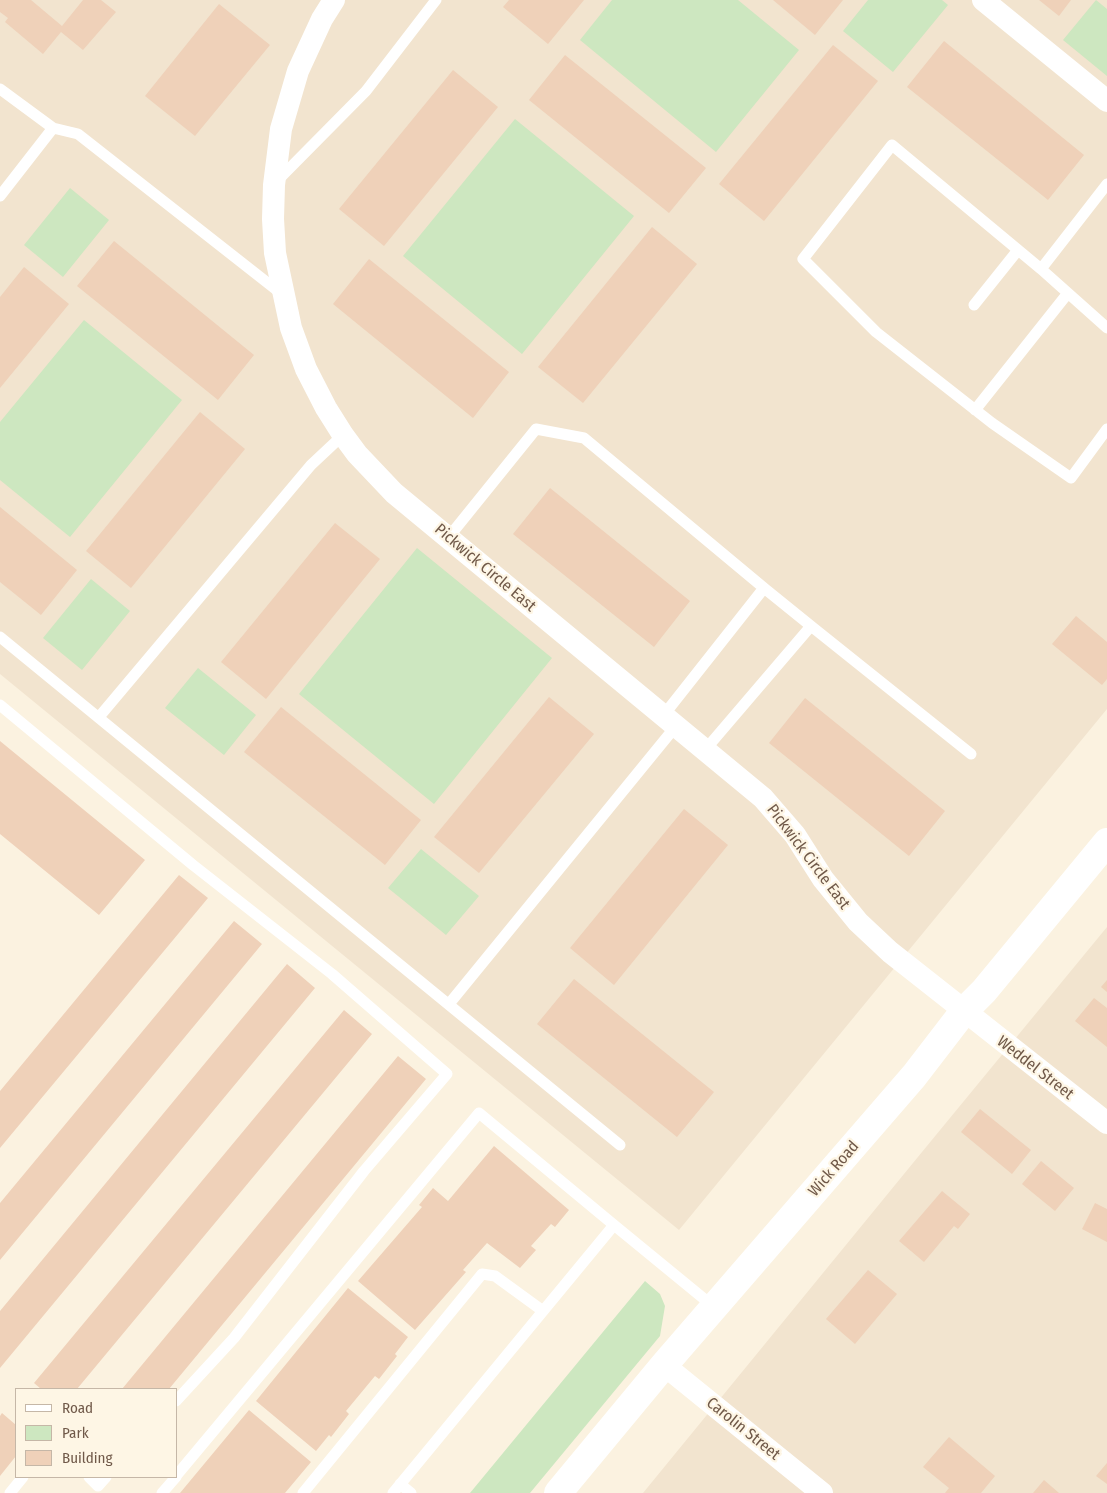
<!DOCTYPE html>
<style>
body{margin:0}
#map{position:relative;width:1107px;height:1493px;overflow:hidden;background:#fbf2e0;font-family:"Fira Sans Condensed",sans-serif}
canvas{display:block}
.legend{position:absolute;left:15px;top:1388px;width:162px;height:90px;box-sizing:border-box;background:#fef6e5;border:1px solid #c5b7a7;margin:0;padding:6px 9px;list-style:none;font-size:15px;color:#705949}
.legend li{display:flex;align-items:center;gap:10px;height:25px}
.legend b{width:25px;border:1px solid #c5b7a7}
</style>
<div id="map">
<canvas width="1107" height="1493"></canvas>
<ul class="legend">
<li><b style="height:6px;background:#fff"></b>Road</li>
<li><b style="height:14px;background:#cde7c0"></b>Park</li>
<li><b style="height:14px;background:#efd1b9"></b>Building</li>
</ul>
</div>
<script>
const c = document.querySelector('canvas').getContext('2d');
c.lineJoin = 'round';
function paint(path, color) { c.fillStyle = color; c.fill(path, 'evenodd'); }
const poly = rows => new Path2D(rows.map(r => 'M' + r).join(''));
function strokePath(path, color, width, dash) { c.strokeStyle = color; c.lineWidth = width; c.lineCap = dash ? 'butt' : 'round'; c.setLineDash(dash || []); c.stroke(path); }
function label(font, color, halo, rows, align = 'center') {
  c.font = font + ' "Fira Sans Condensed",sans-serif'; c.lineWidth = 4.5; c.setLineDash([]); c.textBaseline = 'middle'; c.strokeStyle = halo; c.fillStyle = color; for (const [text, x, y, turn = 0] of rows) {
    c.save(); c.translate(x, y); c.rotate((+turn || 0) * Math.PI / 180); c.textAlign = isNaN(turn) ? turn : align; if (halo) c.strokeText(text, 0, 0); c.fillText(text, 0, 0); c.restore();
  }
}
const residential = poly([
 [0,0,1107,0,1107,709,679,1230,0,674],
 [1107,927,1107,1493,643,1493,922,1152]
]);
const green = poly([
 [612,0,738,0,799,50,716,152,580,40],
 [868,0,942,0,948,5,893,72,843,31],
 [1096,0,1107,9,1107,76,1063,40],
 [515,119,634,216,522,354,403,256],
 [70,188,109,220,63,277,24,245],
 [84,320,182,400,70,537,0,480,0,422],
 [417,548,552,658,434,804,299,694],
 [91,579,130,611,82,670,43,638],
 [198,668,256,715,224,755,165,708],
 [421,849,479,896,446,935,388,888],
 [645,1281,660,1294,665,1306,660,1336,530,1493,470,1493]
]);
const building = poly([
 [0,0,31,0,62,26,83,0,101,0,116,12,83,50,61,32,43,54,5,22,8,18,0,12],
 [509,0,584,0,548,44,503,7],
 [773,0,843,0,815,35],
 [1039,0,1071,0,1059,16],
 [219,4,270,45,195,136,145,96],
 [944,41,1084,155,1048,200,907,87],
 [833,45,878,81,764,221,719,184],
 [565,55,706,168,669,213,529,100],
 [453,70,498,107,384,246,339,209],
 [652,227,697,264,583,403,538,367],
 [114,241,254,355,218,400,77,286],
 [369,259,509,372,473,418,333,304],
 [24,267,69,304,0,388,0,297],
 [200,412,245,449,131,588,86,551],
 [550,488,690,601,654,647,513,534],
 [0,507,77,570,41,615,0,582],
 [335,523,380,559,266,699,221,662],
 [1076,616,1107,642,1107,679,1102,685,1052,644],
 [549,697,594,734,479,873,434,837],
 [805,698,945,811,909,856,769,743],
 [281,707,421,820,385,865,244,752],
 [0,741,145,860,99,915,0,834],
 [684,809,728,845,614,985,570,948],
 [179,875,208,898,0,1148,0,1091],
 [234,921,262,944,0,1260,0,1203],
 [287,964,315,988,0,1368,0,1311],
 [574,979,714,1092,677,1137,537,1024],
 [1107,980,1107,992,1101,987],
 [1094,998,1107,1008,1107,1047,1075,1021],
 [344,1010,372,1034,77,1389,41,1389,34,1383],
 [398,1056,426,1079,169,1389,122,1389],
 [980,1109,1031,1150,1012,1174,961,1132],
 [494,1146,569,1210,555,1227,551,1224,531,1246,536,1250,520,1268,487,1243,463,1270,466,1272,415,1330,358,1281,422,1207,419,1205,433,1188,448,1201],
 [1041,1161,1074,1188,1055,1211,1022,1184],
 [942,1191,970,1214,958,1229,954,1226,924,1262,899,1241],
 [1095,1203,1107,1209,1107,1242,1082,1229],
 [868,1270,897,1294,855,1344,826,1319],
 [348,1288,408,1337,395,1354,397,1356,379,1379,375,1376,346,1411,349,1414,331,1437,329,1435,316,1451,256,1401],
 [249,1410,311,1462,285,1493,180,1493],
 [2,1413,16,1425,16,1456,0,1476,0,1416],
 [949,1437,995,1476,981,1493,945,1493,949,1488,923,1467],
 [1107,1463,1107,1484,1096,1476],
 [1044,1480,1059,1493,1033,1493]
]);
const service = poly([
 [0,89,53,128,78,134,283,295],
 [278,180,366,91,436,0],
 [0,196,53,128],
 [1041,269,1107,184],
 [974,305,1018,250],
 [1107,328,1041,269,892,145,803,259,876,332,992,423,1071,478,1107,429],
 [975,410,1068,293],
 [448,538,536,429,584,438,764,588,663,716],
 [764,588,811,626],
 [0,637,620,1145],
 [0,705,193,865,332,974,447,1074,364,1171,234,1338,176,1401],
 [99,717,311,465,343,435],
 [705,750,811,626,971,754],
 [449,1004,676,726],
 [614,1225,714,1307],
 [176,1476,479,1113,614,1225,393,1493],
 [89,1477,98,1486,106,1477],
 [400,1484,411,1493],
 [10,1493,23,1477],
 [162,1493,176,1477],
 [303,1493,482,1274,495,1276,543,1311]
]);
const minor = poly([
 [334,0,322,19,298,71,281,129,274,185,273,219,275,253,291,328,306,369,326,408,343,435,357,454,394,493,763,798,795,835,823,879,858,922,890,952,1107,1123],
 [983,0,1107,101],
 [664,1365,822,1493]
]);
const tertiary = poly([
 [558,1493,664,1365,914,1076,964,1011,984,991,1107,842]
]);
const streetNames = [
 ["Pickwick Circle East",485,568,40],
 ["Pickwick Circle East",808,857,53],
 ["Weddel Street",1035,1068,38],
 ["Wick Road",834,1169,-49],
 ["Carolin Street",743,1429,39]
];
paint(residential, '#f2e4cf');
paint(green, '#cde7c0');
paint(building, '#efd1b9');
strokePath(service, '#fff', 11);
strokePath(minor, '#fff', 22);
strokePath(tertiary, '#fff', 28);
label('16px', '#705949', '#fef6e5', streetNames);
</script>
